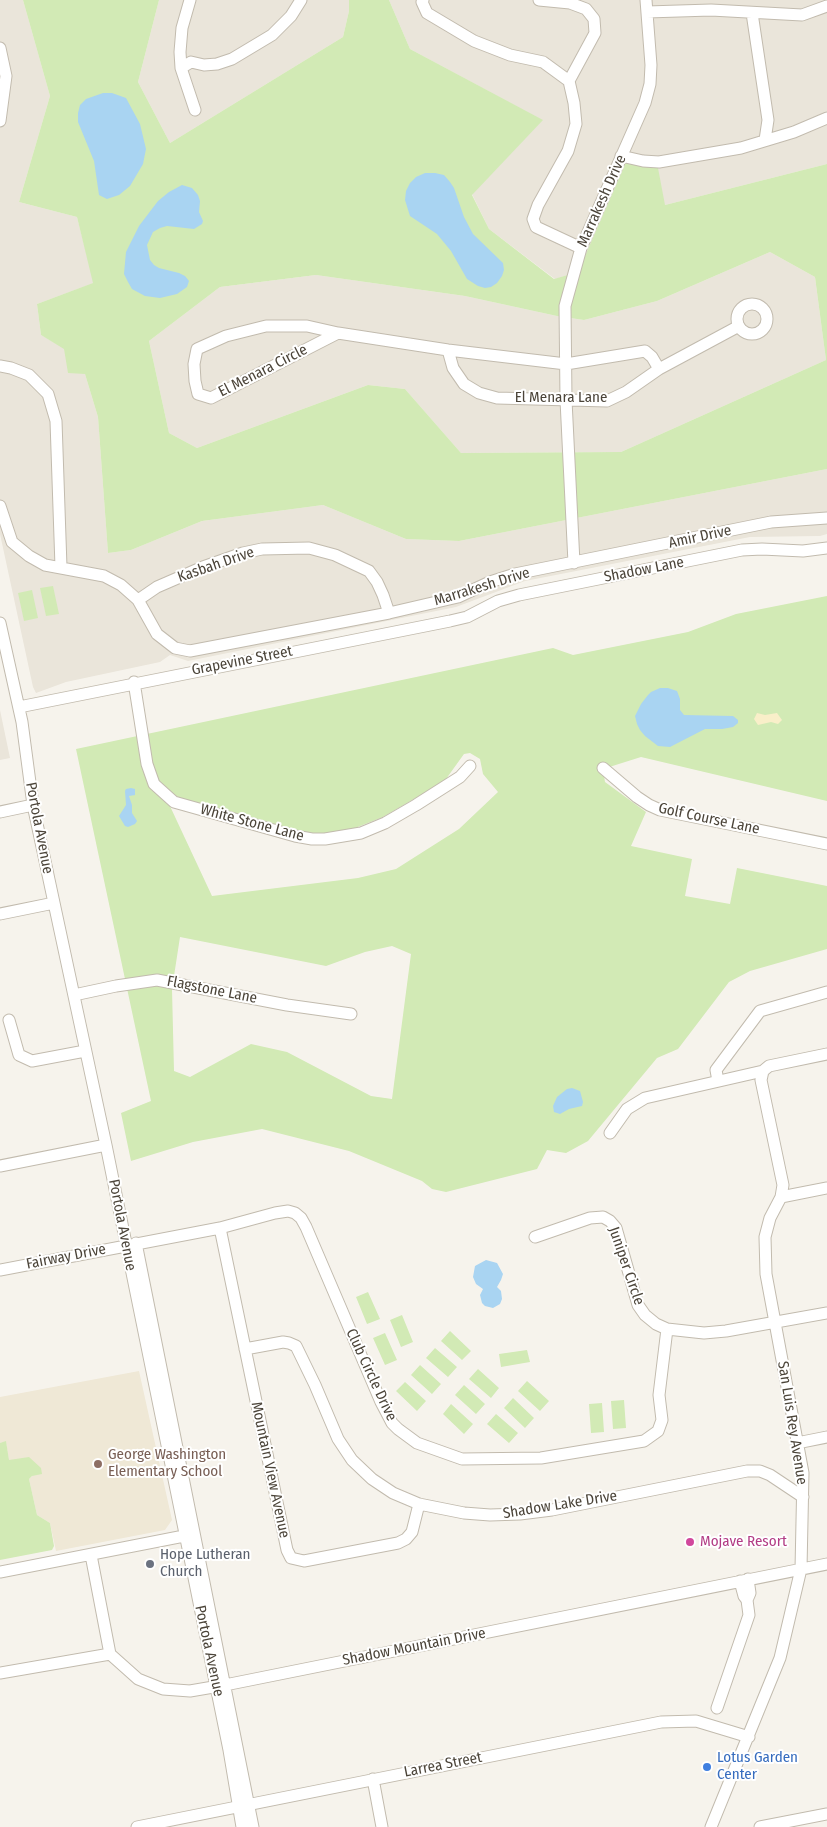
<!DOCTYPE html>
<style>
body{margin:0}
canvas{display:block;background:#f6f3ec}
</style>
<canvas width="827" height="1827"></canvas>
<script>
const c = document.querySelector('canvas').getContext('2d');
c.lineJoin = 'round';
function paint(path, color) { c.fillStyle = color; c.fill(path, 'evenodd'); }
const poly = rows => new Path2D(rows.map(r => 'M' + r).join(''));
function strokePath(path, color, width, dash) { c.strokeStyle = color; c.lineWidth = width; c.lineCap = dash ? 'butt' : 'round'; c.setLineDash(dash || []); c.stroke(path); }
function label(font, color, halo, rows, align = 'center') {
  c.font = font + ' "Fira Sans Condensed",sans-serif'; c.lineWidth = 4; c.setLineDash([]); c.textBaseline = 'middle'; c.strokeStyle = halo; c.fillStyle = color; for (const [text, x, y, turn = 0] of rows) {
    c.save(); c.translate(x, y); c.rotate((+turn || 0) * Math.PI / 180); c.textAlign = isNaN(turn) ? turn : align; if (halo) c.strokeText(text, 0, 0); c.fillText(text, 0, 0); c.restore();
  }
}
const residential = poly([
 [0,0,23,0,50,96,19,202,77,217,94,283,37,304,41,335,64,348,85,374,98,417,108,553,131,550,202,521,323,505,406,539,459,541,827,469,827,534,820,536,750,537,525,581,456,607,188,661,170,655,160,662,66,682,36,693,33,687,0,534],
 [159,0,349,0,349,11,343,37,170,143,138,82],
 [389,0,827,0,827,164,665,205,578,272,555,279,489,229,472,194,542,120,410,49],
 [770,252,815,277,826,360,621,452,461,453,405,389,368,385,197,448,169,433,149,341,220,287,316,275,465,296,557,316,584,320,657,301],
 [0,710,10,758,0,760]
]);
const education = poly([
 [139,1371,172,1520,165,1530,56,1551,50,1523,37,1515,29,1479,32,1476,9,1461,6,1442,0,1443,0,1397]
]);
const green = poly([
 [23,0,159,0,138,82,170,143,343,37,349,11,349,0,389,0,410,49,543,120,472,195,489,229,554,279,578,272,627,160,658,168,665,205,827,164,827,469,459,541,406,539,323,505,202,521,131,550,108,553,98,417,85,374,68,373,64,349,41,335,37,304,93,283,77,217,19,202,50,96],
 [770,252,815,277,826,360,621,452,461,453,405,389,368,385,197,448,169,433,149,341,220,287,316,275,465,296,557,316,584,320,657,301],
 [53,586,59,614,46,616,40,588],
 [32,590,38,618,24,621,18,593],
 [827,596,827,801,641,757,603,769,605,782,646,812,631,846,692,859,685,896,730,904,737,868,827,886,827,949,750,971,729,982,678,1049,657,1058,588,1141,566,1153,547,1150,537,1169,446,1192,432,1189,422,1181,349,1151,262,1129,193,1142,131,1161,121,1113,151,1101,76,749,553,648,573,655,688,632,736,614],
 [470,753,480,759,483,774,498,792,459,829,396,869,358,878,212,896,169,804,295,832,323,834,350,830,383,817,438,785,446,779,464,754],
 [180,937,326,966,365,952,392,946,411,954,392,1099,371,1096,287,1052,251,1044,190,1077,174,1071,172,989],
 [368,1292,380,1319,367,1324,356,1297],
 [402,1315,413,1342,401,1347,390,1320],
 [450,1331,471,1351,462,1360,441,1341],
 [385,1333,397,1360,385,1365,373,1338],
 [435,1348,457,1367,448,1377,426,1358],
 [527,1350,530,1362,501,1367,499,1354],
 [420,1365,441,1384,432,1394,411,1375],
 [478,1369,499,1388,491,1398,469,1379],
 [527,1381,549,1401,540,1411,518,1391],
 [405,1382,426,1401,417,1411,396,1391],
 [464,1385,485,1404,476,1414,455,1395],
 [513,1398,534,1418,525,1428,504,1408],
 [624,1400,626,1428,613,1429,611,1401],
 [602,1403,604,1432,591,1433,589,1404],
 [451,1404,473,1424,464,1434,443,1414],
 [496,1414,518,1433,509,1443,487,1424],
 [6,1441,9,1460,29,1457,41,1468,42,1474,32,1476,29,1479,37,1515,50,1523,54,1546,52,1550,0,1560,0,1443]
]);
const sand = poly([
 [757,713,765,715,777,713,782,720,778,724,771,722,758,725,754,719]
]);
const water = poly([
 [103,93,112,93,126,98,140,124,146,149,143,164,130,186,119,195,107,199,99,195,94,161,78,122,78,113,80,105,86,99],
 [425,173,435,173,444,175,450,182,454,188,464,217,473,234,503,263,504,270,502,276,497,283,491,287,485,288,478,286,467,279,451,251,437,234,410,216,405,200,406,191,410,183,416,177],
 [182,185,192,188,198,195,200,201,199,212,203,221,202,224,194,229,167,226,160,228,153,232,147,245,150,260,154,265,159,268,179,273,185,276,189,281,187,287,177,294,160,298,145,296,132,289,128,282,124,274,126,252,139,226,158,201,169,192],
 [660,688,668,688,677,691,680,699,680,710,684,715,733,716,738,720,738,723,733,727,722,729,705,729,670,747,658,746,645,736,640,730,637,724,635,716,641,704,648,695,651,692],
 [131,788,135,789,135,795,129,796,132,805,132,813,137,821,135,824,128,827,125,826,119,816,126,805,125,791,126,789],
 [572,1088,580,1091,583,1102,582,1106,569,1109,560,1114,554,1112,553,1106,557,1097,567,1089],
 [486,1260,497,1263,503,1274,501,1280,497,1287,501,1291,502,1299,500,1304,493,1308,485,1306,482,1303,480,1295,483,1289,476,1284,473,1277,475,1266]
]);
const minor = poly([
 [190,0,182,28,180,52,181,68,195,110],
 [423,0,422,2,427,13,474,41,510,55,543,62,569,81,595,33,594,19,586,9,570,3,539,0],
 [647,12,711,10,802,15,827,6],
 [752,13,768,120,765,140],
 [0,48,6,76,0,121],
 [181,68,191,62,204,65,217,64,232,59,272,35,291,16,301,0],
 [569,81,574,103,576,124,568,151,538,205,533,219,536,227,581,248],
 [621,156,643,161,659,162,741,148,794,132,827,118],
 '737 319a15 15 0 1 1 30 0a15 15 0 1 1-30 0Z',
 [266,326,307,326,338,333,211,398,198,394,195,381,194,364,197,349,226,336,266,326],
 [338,333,448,350,566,364,645,351,652,357,659,369],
 [448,350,453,368,464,384,479,393,497,398,607,401,626,392,659,369,739,326],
 [0,366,11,368,29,375,48,394,56,421,61,567],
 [0,506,12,542,29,556,45,565,104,576,121,585,138,600,157,634,175,648,190,651,389,613,458,597,490,582,515,574,771,522,827,518],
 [574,563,566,400,565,306,581,248,645,103,650,84,651,65,646,0],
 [138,600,157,587,203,567,243,553,262,549,309,548,335,555,369,571,377,582,383,595,389,613],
 [0,623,22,722,33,805,106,1145,229,1750,242,1827],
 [134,682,147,764,154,784,174,802,295,836,312,839,325,839,361,833,385,823,416,805,460,777,470,766],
 [19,707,450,621,467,617,498,601,519,595,742,550,762,549,803,551,827,548],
 [603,768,637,797,649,805,660,810,827,844],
 [0,812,33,805],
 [0,914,54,903],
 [74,995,116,986,157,980,287,1005,351,1014],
 [9,1020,19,1055,32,1061,85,1051],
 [718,1081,716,1070,760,1011,827,992],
 [610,1133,627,1109,645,1098,763,1071,769,1066,827,1054],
 [0,1166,106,1145],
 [781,1197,827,1188],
 [220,1228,287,1550,291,1558,304,1561,398,1543,406,1539,412,1532,419,1504],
 [535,1237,590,1218,603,1217,610,1221,616,1228,638,1305,645,1315,656,1324,667,1329,704,1333,726,1331,827,1313],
 [136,1243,253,1827],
 [0,1270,220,1228,275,1213,288,1211,295,1213,301,1218,306,1227,381,1402,392,1423,398,1429,417,1443,462,1459,541,1458,644,1441,658,1431,662,1420,659,1395,667,1329],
 [245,1349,283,1342,289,1343,296,1346,315,1385,338,1439,352,1460,372,1479,393,1493,419,1504,464,1513,490,1515,520,1514,552,1510,747,1471,760,1471,770,1475,803,1497],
 [797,1443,827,1437],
 [91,1555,110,1654,138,1679,163,1689,190,1691,225,1685,827,1564],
 [0,1572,184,1536],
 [740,1581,744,1596,747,1600,750,1593,748,1579],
 [0,1673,110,1654],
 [717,1708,749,1615,747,1600],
 [373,1779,382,1827],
 [137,1827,661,1722,696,1721,749,1737],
 [711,1827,780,1658,801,1569,803,1473,766,1274,765,1237,770,1218,781,1197,783,1185,761,1080,763,1071],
 [760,1827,827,1814]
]);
const markers = [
 [98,1464,5,"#8d6e63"],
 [690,1542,5,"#d1479c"],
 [150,1564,5,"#6b7280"],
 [707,1767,5,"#3f7fe0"]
];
const streetNames = [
 ["Marrakesh Drive",602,201,-66],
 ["El Menara Circle",263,371,-27],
 ["El Menara Lane",561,398],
 ["Amir Drive",700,537,-12],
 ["Kasbah Drive",216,565,-19],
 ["Shadow Lane",644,570,-11],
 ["Marrakesh Drive",482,587,-17],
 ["Grapevine Street",242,661,-11],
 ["Golf Course Lane",709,819,12],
 ["White Stone Lane",252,823,15],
 ["Portola Avenue",39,828,79],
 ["Flagstone Lane",212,990,11],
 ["Portola Avenue",122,1225,79],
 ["Fairway Drive",66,1257,-11],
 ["Juniper Circle",626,1266,71],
 ["Club Circle Drive",371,1375,65],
 ["San Luis Rey Avenue",792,1423,81],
 ["Mountain View Avenue",270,1470,78],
 ["Shadow Lake Drive",560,1505,-9],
 ["Shadow Mountain Drive",414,1647,-11],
 ["Portola Avenue",209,1651,78],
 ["Larrea Street",443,1765,-11]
];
const educationNames = [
 ["George Washington",108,1455],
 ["Elementary School",108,1472]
];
const hotelNames = [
 ["Mojave Resort",700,1542]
];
const worshipNames = [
 ["Hope Lutheran",160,1555],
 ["Church",160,1572]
];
const shopNames = [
 ["Lotus Garden",717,1758],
 ["Center",717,1775]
];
paint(residential, '#eae5da');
paint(education, '#efe8d6');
paint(green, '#d2eab5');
paint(sand, '#f9efc9');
paint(water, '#a9d4f2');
strokePath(minor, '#c2bbae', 13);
strokePath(minor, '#fff', 11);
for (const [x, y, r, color] of markers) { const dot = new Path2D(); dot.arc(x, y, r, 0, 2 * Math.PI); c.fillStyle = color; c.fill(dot); strokePath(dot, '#fff', 2); }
label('15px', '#4b4439', '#fff', streetNames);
label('15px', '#785e54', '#fff', educationNames, 'left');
label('15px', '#b23c85', '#fff', hotelNames, 'left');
label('15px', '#5b616d', '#fff', worshipNames, 'left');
label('15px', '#366cbe', '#fff', shopNames, 'left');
</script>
